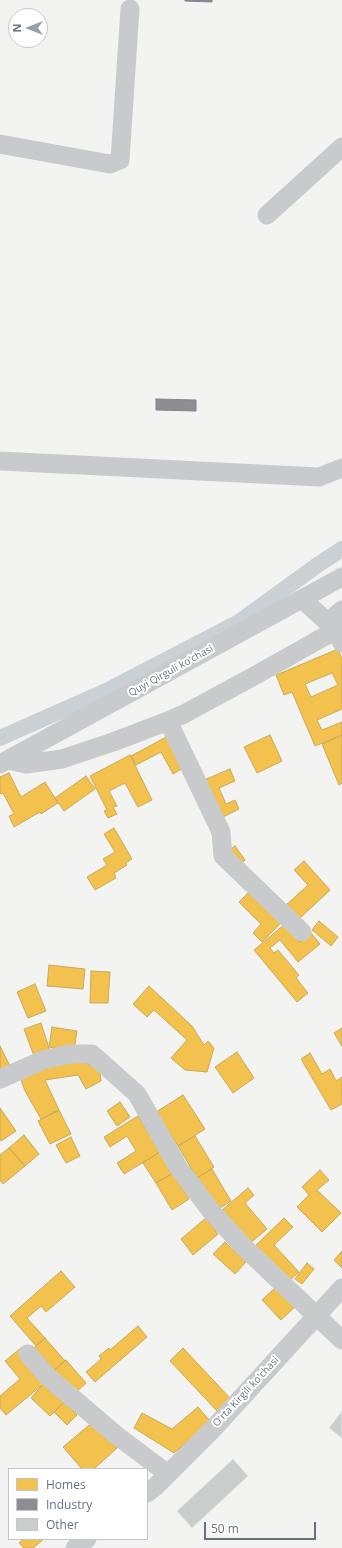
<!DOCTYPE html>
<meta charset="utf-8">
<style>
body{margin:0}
#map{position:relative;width:342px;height:1548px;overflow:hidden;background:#f3f4f2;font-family:"Open Sans",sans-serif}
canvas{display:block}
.legend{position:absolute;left:8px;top:1468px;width:140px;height:72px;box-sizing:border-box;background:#fff;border:1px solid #c2c6cc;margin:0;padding:5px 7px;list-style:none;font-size:12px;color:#667180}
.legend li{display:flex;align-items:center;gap:8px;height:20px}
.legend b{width:20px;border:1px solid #c2c6cc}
.north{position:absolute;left:8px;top:8px;width:40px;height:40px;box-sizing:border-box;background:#fff;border:1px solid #c2c6cc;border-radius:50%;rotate:270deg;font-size:11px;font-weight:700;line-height:16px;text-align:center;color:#667180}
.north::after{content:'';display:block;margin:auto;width:14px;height:18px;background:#979fa8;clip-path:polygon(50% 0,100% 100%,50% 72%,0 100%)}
.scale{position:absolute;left:204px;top:1522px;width:112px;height:18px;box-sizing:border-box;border:2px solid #667180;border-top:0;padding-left:5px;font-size:12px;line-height:14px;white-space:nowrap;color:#667180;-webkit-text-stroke:3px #fff;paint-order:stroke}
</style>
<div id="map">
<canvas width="342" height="1548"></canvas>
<ul class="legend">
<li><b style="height:11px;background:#f2c14e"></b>Homes</li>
<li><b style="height:11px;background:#8d8d92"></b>Industry</li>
<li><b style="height:11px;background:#cbcdcd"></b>Other</li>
</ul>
<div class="north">N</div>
<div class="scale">50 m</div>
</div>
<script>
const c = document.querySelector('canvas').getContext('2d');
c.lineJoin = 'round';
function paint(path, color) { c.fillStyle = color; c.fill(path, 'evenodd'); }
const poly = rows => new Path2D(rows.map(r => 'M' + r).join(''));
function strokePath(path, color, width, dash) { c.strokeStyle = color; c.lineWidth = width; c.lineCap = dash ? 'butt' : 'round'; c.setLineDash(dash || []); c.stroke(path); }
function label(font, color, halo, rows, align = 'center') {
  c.font = font + ' "Open Sans",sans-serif'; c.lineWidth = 4; c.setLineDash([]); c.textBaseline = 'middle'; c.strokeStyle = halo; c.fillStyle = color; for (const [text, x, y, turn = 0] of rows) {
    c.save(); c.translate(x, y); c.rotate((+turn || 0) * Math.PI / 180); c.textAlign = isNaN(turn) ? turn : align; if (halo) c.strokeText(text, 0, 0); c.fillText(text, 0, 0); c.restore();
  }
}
const homes = poly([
 [338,649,342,659,342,709,317,720,322,730,342,722,342,735,315,746,292,692,284,695,276,675,338,649],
 [332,673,338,685,311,697,305,684,332,673],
 [270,735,282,761,257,773,244,747,270,735],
 [342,735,342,783,339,785,322,744,342,735],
 [168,736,185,767,173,774,161,752,136,765,131,756,168,736],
 [130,755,152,800,138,807,125,783,109,791,117,806,113,807,117,814,108,818,104,811,107,810,90,776,130,755],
 [230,769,235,781,219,788,226,804,235,800,239,809,221,818,204,780,230,769],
 [9,773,21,797,45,782,58,803,41,814,40,812,14,827,9,816,14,814,3,793,0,794,0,777,9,773],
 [86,776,95,789,64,811,55,798,86,776],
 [114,828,132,859,126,863,127,865,114,873,116,878,95,890,87,877,107,865,103,859,115,852,104,834,114,828],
 [235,846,245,860,237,866,227,852,235,846],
 [304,861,330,890,299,919,286,905,308,885,294,870,304,861],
 [252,889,283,921,262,942,253,933,261,924,239,902,252,889],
 [319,921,338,937,331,946,312,930,319,921],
 [285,924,299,942,311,933,320,944,298,962,280,940,270,948,274,953,278,950,299,975,296,978,308,993,297,1002,254,950,285,924],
 [49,965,85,969,83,989,47,986,49,965],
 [91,971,110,972,108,1003,90,1003,91,971],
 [35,984,46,1011,28,1018,17,992,35,984],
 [149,986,192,1026,204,1045,208,1041,214,1048,207,1072,185,1070,171,1058,187,1040,154,1010,147,1017,133,1004,149,986],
 [41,1023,50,1051,34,1056,24,1029,41,1023],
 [52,1027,77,1031,74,1051,49,1047,52,1027],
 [342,1028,342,1046,334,1033,342,1028],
 [0,1046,10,1066,0,1071,0,1046],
 [237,1052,254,1078,233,1093,215,1067,237,1052],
 [310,1053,322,1074,330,1069,336,1081,342,1077,342,1104,331,1110,301,1059,310,1053],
 [80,1060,100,1070,101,1081,86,1089,78,1075,45,1080,59,1110,41,1119,25,1091,20,1077,38,1067,80,1060],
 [183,1095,205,1129,178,1146,156,1112,183,1095],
 [120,1102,130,1117,117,1126,107,1111,120,1102],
 [0,1108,16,1131,1,1141,0,1139,0,1108],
 [59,1110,71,1134,50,1144,38,1121,59,1110],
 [138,1116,160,1152,124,1174,117,1163,136,1151,127,1136,110,1147,104,1137,138,1116],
 [24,1135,39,1154,25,1166,9,1148,24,1135],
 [195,1136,214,1167,197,1178,178,1146,195,1136],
 [71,1137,80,1156,66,1163,56,1145,71,1137],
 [9,1148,25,1166,3,1184,0,1180,0,1155,9,1148],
 [160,1152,173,1173,156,1183,143,1163,160,1152],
 [212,1169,231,1201,217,1210,197,1178,212,1169],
 [320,1170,329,1180,317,1190,341,1213,322,1232,297,1207,309,1195,302,1187,320,1170],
 [173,1173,189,1199,172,1210,156,1183,173,1173],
 [248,1188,254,1195,245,1203,267,1229,248,1245,221,1211,248,1188],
 [206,1218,218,1234,193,1255,181,1239,206,1218],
 [284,1218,293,1227,274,1245,299,1272,289,1281,255,1246,284,1218],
 [225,1242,246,1262,235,1274,213,1254,225,1242],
 [342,1251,342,1268,334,1260,342,1251],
 [307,1263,314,1269,302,1284,295,1279,307,1263],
 [61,1271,75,1287,46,1312,41,1306,27,1318,45,1338,36,1346,10,1316,61,1271],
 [277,1286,296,1306,281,1320,262,1300,277,1286],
 [138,1326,147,1337,95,1382,86,1372,101,1359,99,1356,109,1348,110,1350,138,1326],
 [45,1338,65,1361,49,1375,29,1352,45,1338],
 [21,1348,47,1381,6,1415,0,1408,0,1396,20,1379,5,1361,21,1348],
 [183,1348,230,1398,217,1411,170,1361,183,1348],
 [66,1360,86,1383,72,1396,51,1373,66,1360],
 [44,1383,64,1402,50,1416,31,1398,44,1383],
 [64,1402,77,1415,67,1425,54,1412,64,1402],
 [198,1407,211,1422,174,1453,134,1428,142,1413,172,1429,198,1407],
 [94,1421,117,1448,94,1469,82,1469,63,1447,94,1421],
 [24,1539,44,1539,33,1548,24,1548,19,1543,24,1539]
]);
const industry = poly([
 [185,0,212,0,212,2,185,1,185,0],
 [156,399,196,400,196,411,156,410,156,399]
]);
const canal = poly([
 [0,738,106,691,239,622,319,564,342,549]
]);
const building = poly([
 [342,1411,342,1438,329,1428,342,1411],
 [233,1459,248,1476,192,1528,177,1511,233,1459]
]);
const minor = poly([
 [0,144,110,164,120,160,130,9],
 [267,215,342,147],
 [0,461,319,477,342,468],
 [302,599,336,630,342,643],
 [328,622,342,610],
 [168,721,221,832,223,856,302,932],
 [8,760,26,764,62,759,113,742,168,721,184,714,256,675,336,630],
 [0,764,342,577],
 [0,1079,43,1060,70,1054,92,1054,137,1094,178,1167,211,1211,245,1248,342,1340],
 [28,1354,48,1377,116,1435,168,1474],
 [147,1493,155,1487,212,1430,342,1288],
 [75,1548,87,1539]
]);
const streetNames = [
 ["Quyi Qirguli koʻchasi",171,671,-29],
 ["Oʻrta Kirgili koʻchasi",246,1392,-47]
];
paint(homes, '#f2c14e');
strokePath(homes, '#c8a95d', 1);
paint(industry, '#8d8d92');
strokePath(industry, '#81858d', 1);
strokePath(canal, '#cad0d3', 16);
paint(building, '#cbcdcd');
strokePath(building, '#e2e3e2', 1);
strokePath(minor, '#c9cacc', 19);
label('10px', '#667180', '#fff', streetNames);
</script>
